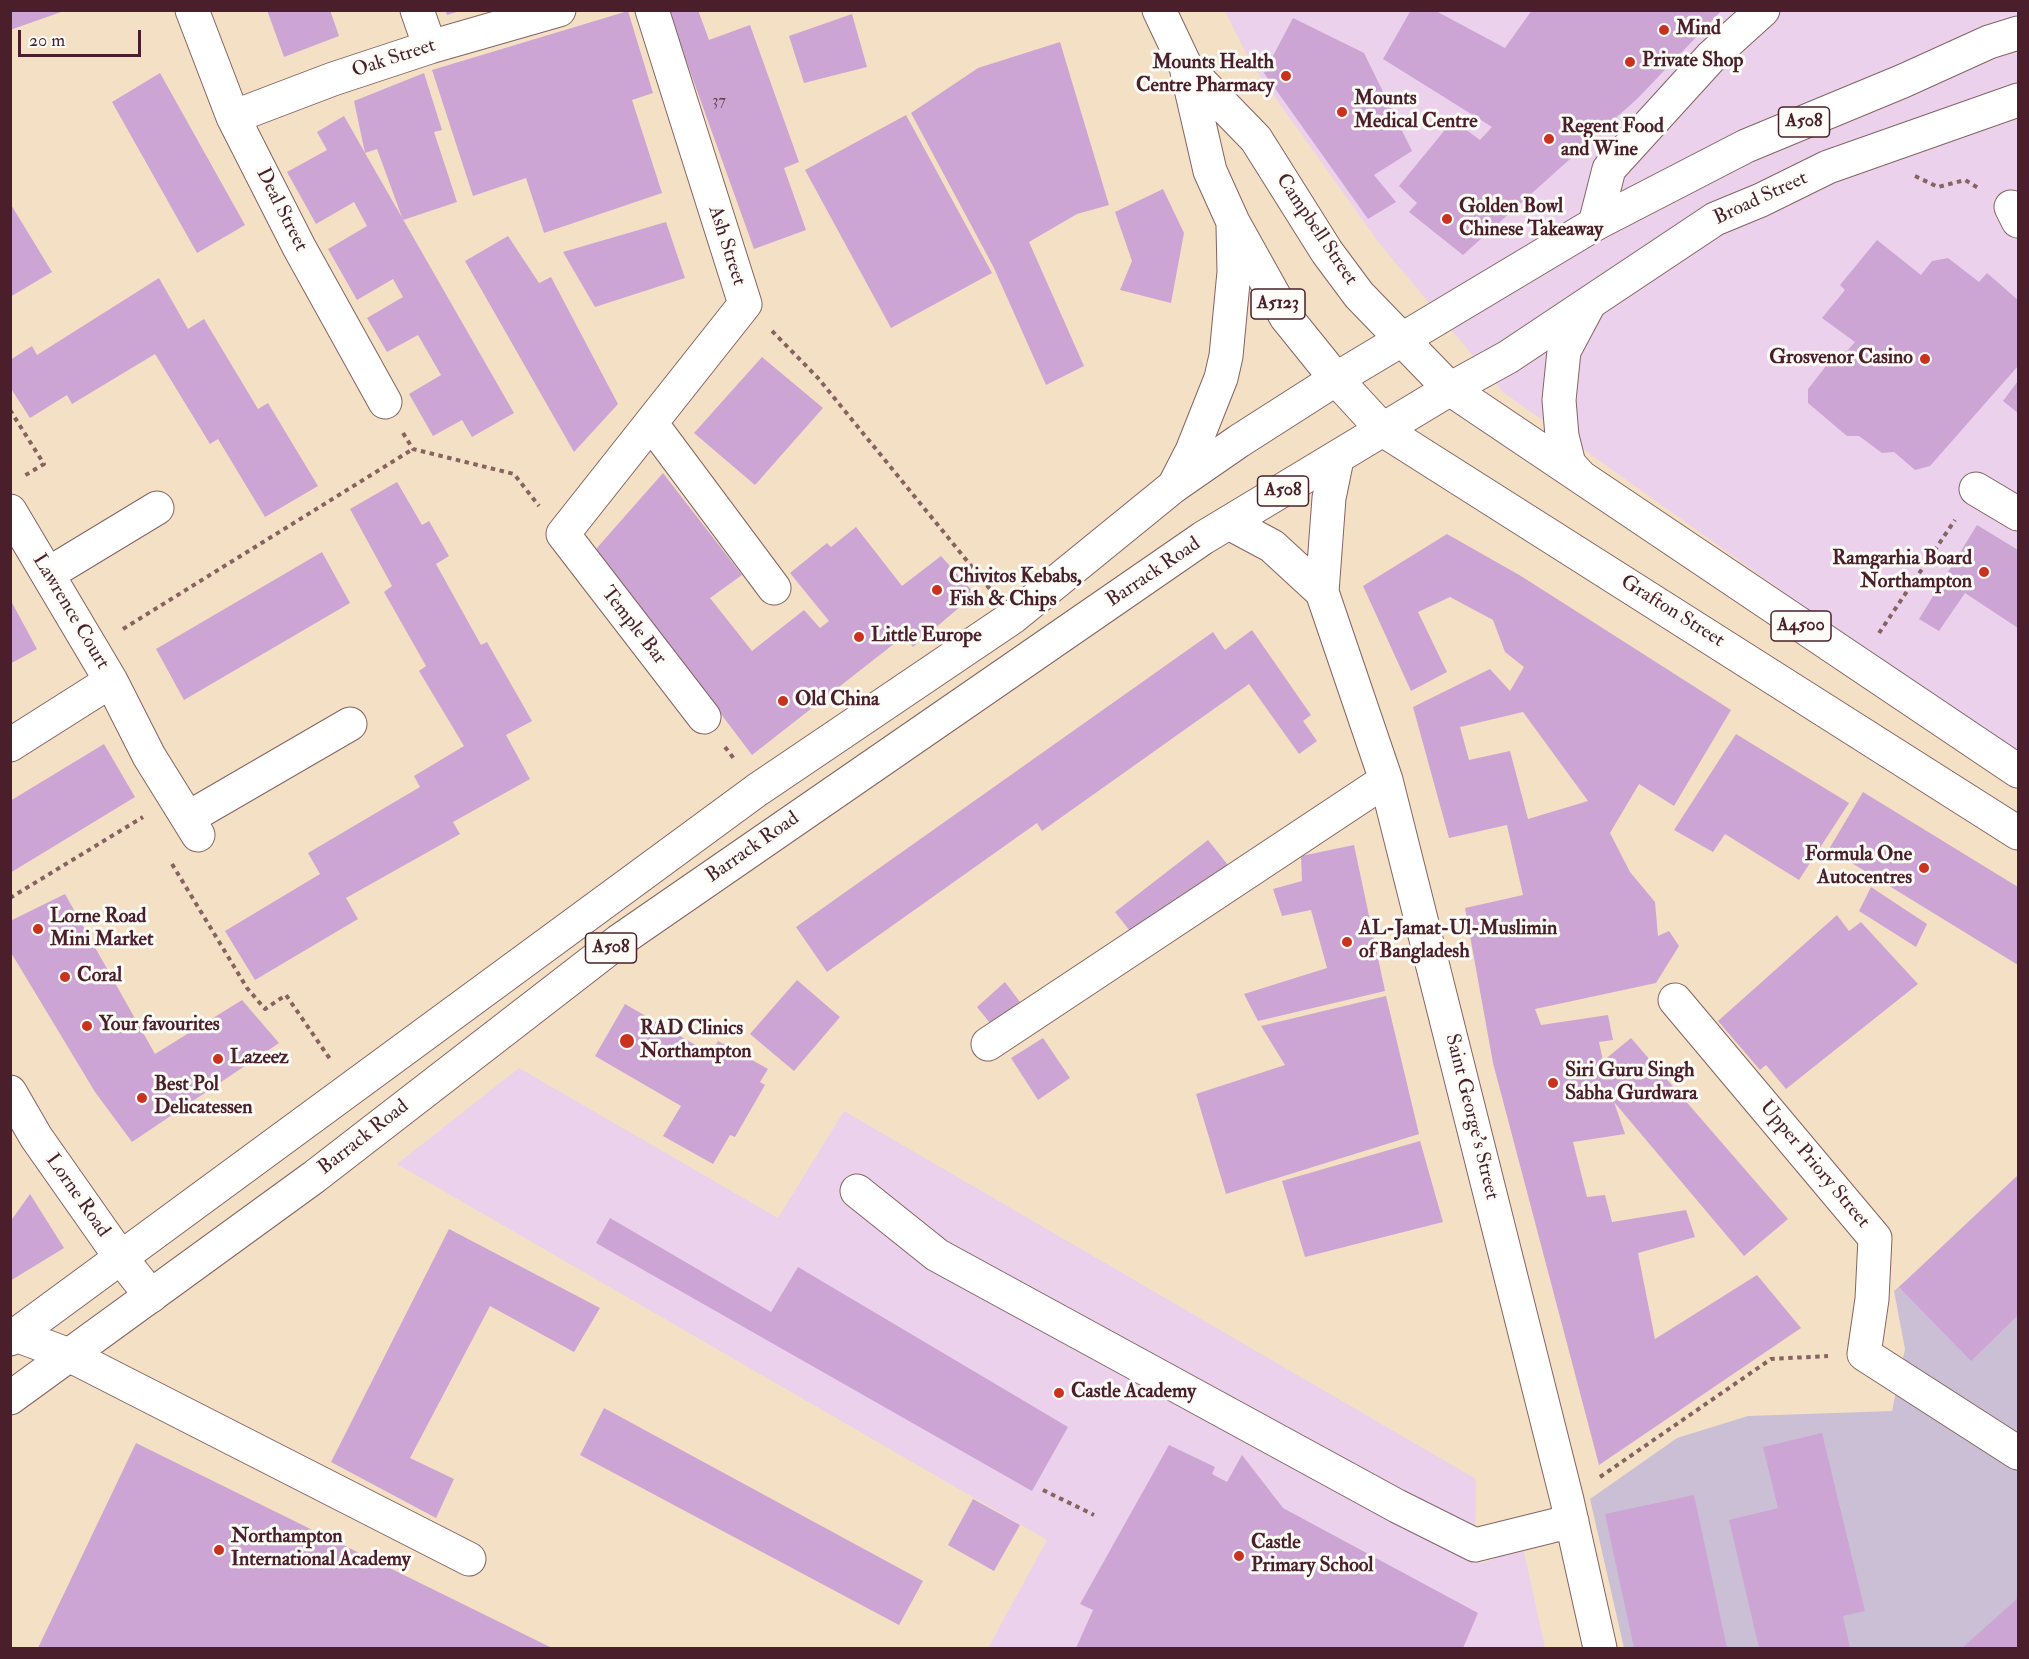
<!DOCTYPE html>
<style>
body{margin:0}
#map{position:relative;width:2029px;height:1659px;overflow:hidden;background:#f4e0c5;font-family:"IM FELL Double Pica",serif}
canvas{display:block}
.frame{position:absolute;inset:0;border:12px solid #4a1f2b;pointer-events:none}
.scale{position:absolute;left:18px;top:30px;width:123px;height:27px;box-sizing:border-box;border:3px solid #4a1f2b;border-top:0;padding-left:8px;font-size:18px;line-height:21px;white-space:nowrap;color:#4a1f2b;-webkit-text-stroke:4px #fdfcf7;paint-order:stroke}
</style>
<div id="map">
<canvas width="2029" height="1659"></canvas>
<div class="frame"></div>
<div class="scale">20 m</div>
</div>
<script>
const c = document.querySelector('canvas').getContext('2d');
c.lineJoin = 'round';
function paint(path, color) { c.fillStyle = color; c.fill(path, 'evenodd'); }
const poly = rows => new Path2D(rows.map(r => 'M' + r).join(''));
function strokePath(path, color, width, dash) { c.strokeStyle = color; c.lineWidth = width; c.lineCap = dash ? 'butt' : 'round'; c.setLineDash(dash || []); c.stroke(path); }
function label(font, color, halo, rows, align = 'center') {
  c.font = font + ' "IM FELL Double Pica",serif'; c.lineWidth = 6; c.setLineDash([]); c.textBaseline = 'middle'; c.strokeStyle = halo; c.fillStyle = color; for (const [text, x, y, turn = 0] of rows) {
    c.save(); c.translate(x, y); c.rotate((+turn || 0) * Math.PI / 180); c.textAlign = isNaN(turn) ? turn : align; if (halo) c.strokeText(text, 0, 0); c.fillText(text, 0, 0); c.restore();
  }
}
const built = poly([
 [1225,11,2018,11,2018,759,1503,392,1379,243,1252,65],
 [519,1068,778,1218,844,1111,1476,1479,1475,1545,1481,1564,1523,1547,1545,1648,988,1648,1047,1540,397,1164]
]);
const industrial = poly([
 [2018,1182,2018,1648,1624,1648,1590,1499,1677,1438,1748,1416,1892,1411,1905,1349,1894,1291]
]);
const building = poly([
 [10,10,64,10,64,11,10,30],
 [267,10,330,10,339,36,284,57],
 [445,10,460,10,460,11,447,15],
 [668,10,698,10,709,40,750,25,799,162,784,168,806,230,754,249],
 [1411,10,1434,10,1505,48,1532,10,1722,10,1638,98,1463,255,1409,212,1417,203,1399,186,1453,120,1480,140,1492,127,1383,59],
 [628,11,653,93,632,100,662,193,544,233,526,178,473,196,432,70],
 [852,14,867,67,804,83,789,36],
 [1293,18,1364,53,1412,151,1374,175,1396,202,1368,219,1264,73],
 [1060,42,1109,205,1077,214,1029,242,1084,366,1046,385,993,266,911,113,978,68],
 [160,73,245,225,197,253,112,102],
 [424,73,442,130,434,132,457,202,403,220,377,149,365,153,514,413,472,437,462,420,433,436,409,394,441,375,418,335,387,352,367,318,403,297,393,279,357,300,328,249,367,226,354,202,316,224,287,172,327,150,317,132,344,116,365,153,354,101],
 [906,115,992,273,891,328,805,170],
 [1163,189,1184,233,1171,303,1120,290,1132,261,1115,212],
 [10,203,52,272,10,297],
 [666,222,685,278,595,307,563,252],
 [508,236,539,283,551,277,618,404,574,452,465,261],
 [1877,240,1921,275,1932,261,1948,258,1979,282,1987,273,2018,300,2018,366,1930,466,1915,470,1894,452,1882,453,1859,436,1847,436,1808,403,1808,389,1837,352,1847,351,1855,342,1822,318,1845,290,1840,285],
 [159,278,188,329,204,319,258,409,268,403,318,486,265,517,218,439,210,444,155,354,72,404,67,395,30,418,10,387,10,360,32,346,37,355],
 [762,357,823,408,755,485,694,433],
 [2018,381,2018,413,2003,401],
 [663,473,742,575,710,598,752,651,804,610,820,628,829,621,790,573,827,543,831,547,856,527,902,586,941,556,975,594,913,647,904,636,752,755,596,549],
 [397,482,422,525,429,521,449,556,436,564,481,645,487,642,532,721,506,735,530,779,453,822,460,834,346,898,358,919,255,980,225,931,320,874,308,853,420,787,414,776,464,746,419,671,426,666,384,592,392,586,350,509],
 [1977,525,2018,550,2018,628,1965,593,1939,631,1919,619],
 [1447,534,1521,576,1731,710,1674,806,1639,784,1610,833,1630,872,1655,902,1658,936,1669,931,1679,946,1656,983,1535,1009,1541,1025,1608,1015,1613,1040,1599,1042,1603,1061,1631,1038,1788,1219,1744,1256,1614,1102,1625,1134,1573,1142,1587,1197,1605,1195,1612,1222,1686,1210,1695,1237,1638,1253,1655,1339,1757,1275,1801,1328,1599,1465,1493,1063,1465,908,1523,895,1507,825,1449,838,1413,707,1490,669,1510,691,1524,667,1505,652,1493,620,1450,597,1418,612,1447,672,1411,691,1363,586],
 [1523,712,1588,801,1528,819,1510,751,1469,760,1460,727],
 [322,552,350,603,184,700,156,649],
 [10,599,37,649,10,664],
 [1252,630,1311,715,1303,721,1317,741,1299,754,1249,684,1042,831,1037,823,827,972,796,927,1213,632,1225,650],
 [1736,734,1849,803,1799,880,1725,834,1713,852,1674,830],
 [104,744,135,797,10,873,10,801],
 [1863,792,2018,887,2018,965,1829,849],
 [1208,840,1228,865,1133,935,1115,912],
 [1354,845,1385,991,1258,1021,1244,994,1327,968,1311,910,1282,916,1273,889,1302,881,1301,856],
 [1871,887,1927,924,1916,947,1859,911],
 [65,894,155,1054,242,1000,279,1043,132,1142,95,1092,10,951,10,921],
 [1837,915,1849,931,1861,922,1918,984,1786,1089,1766,1065,1760,1070,1718,1021],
 [797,980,840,1017,794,1071,750,1034],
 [1005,982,1023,1006,994,1028,977,1007],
 [1386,996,1419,1134,1226,1194,1196,1094,1285,1065,1261,1026],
 [625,1004,711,1054,718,1041,768,1069,760,1082,765,1085,735,1137,730,1135,713,1164,663,1136,681,1106,595,1056],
 [1043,1038,1070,1078,1038,1100,1011,1058],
 [1420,1141,1443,1222,1305,1257,1282,1181],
 [2018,1175,2018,1315,1971,1361,1899,1287],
 [30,1194,64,1248,10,1281,10,1222],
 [610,1218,771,1312,798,1267,1068,1427,1032,1491,596,1243],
 [449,1229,600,1308,574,1352,490,1306,410,1458,454,1479,436,1518,331,1462],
 [604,1408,923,1581,899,1625,580,1455],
 [1822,1433,1865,1611,1843,1616,1850,1648,1759,1648,1729,1520,1778,1508,1763,1447],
 [136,1443,477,1611,552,1648,38,1648],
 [1169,1445,1215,1467,1212,1474,1227,1482,1242,1455,1283,1508,1478,1613,1463,1648,1076,1648,1093,1610,1080,1604],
 [1694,1495,1727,1648,1634,1648,1605,1514],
 [973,1499,1020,1525,994,1571,948,1545],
 [2018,1598,2018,1648,1962,1648]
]);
const path = poly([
 [1915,176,1938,187,1965,180,1980,189],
 [772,331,818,378,990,589],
 [10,410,44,464,24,476],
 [403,433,413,449,514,474,539,506],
 [123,629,413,449],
 [1879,633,1955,520],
 [725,747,735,760],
 [172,864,247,988,265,1009,286,995,330,1059],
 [10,898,143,817],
 [1600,1477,1771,1359,1828,1356],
 [1043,1490,1094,1515]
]);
const minor = poly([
 [192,10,233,117,299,247,385,402],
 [417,10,430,47],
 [652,10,745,304,563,534,704,717],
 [233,117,333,79,430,47,559,10],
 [2011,207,2018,221],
 [1595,224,1609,169,1711,57,1763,10],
 [651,423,774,588],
 [1337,459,1329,498,1322,592,1386,780,1567,1500,1600,1648],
 [1976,489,2018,514],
 [10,511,111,681,149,756,198,835],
 [1229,523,1272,546,1322,592],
 [48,574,157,508],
 [10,745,111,681],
 [188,818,350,724],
 [1675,1000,1875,1238,1872,1299,1864,1354,2018,1453],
 [988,1044,1386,780],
 [10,1092,36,1137,121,1258,151,1296],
 [857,1191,937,1255,1397,1506,1475,1545,1572,1521],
 [16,1335,69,1355,469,1559]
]);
const major = poly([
 [1159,10,1186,67,1210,171,1233,222,1286,317,1336,379,1383,430,2018,833],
 [1187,68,1256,139,1327,252,1359,295,1450,389,2018,771],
 [1580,476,1569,464,1562,436,1559,400,1564,351,1589,304],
 [1174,486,1192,451,1221,378,1226,356,1234,272,1233,226]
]);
const highway = poly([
 [10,1339,757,790,1013,617,1174,486,1239,441,1336,379,1595,224,1746,146,1903,81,1989,42,2018,33],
 [10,1398,314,1177,619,941,1203,538,1450,389,1508,357,1715,219,1761,200,1828,167,2018,100]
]);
const markers = [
 [1664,30,6,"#c8321e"],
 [1630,62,6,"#c8321e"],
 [1286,76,6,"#c8321e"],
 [1342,112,6,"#c8321e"],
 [1549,139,6,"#c8321e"],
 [1447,219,6,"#c8321e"],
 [1925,359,6,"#c8321e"],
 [1984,572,6,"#c8321e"],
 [937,590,6,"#c8321e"],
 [859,637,6,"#c8321e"],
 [783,701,6,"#c8321e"],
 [1924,868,6,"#c8321e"],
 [38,929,6,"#c8321e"],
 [1347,942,6,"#c8321e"],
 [65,977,6,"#c8321e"],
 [87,1026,6,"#c8321e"],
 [627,1041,8,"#c8321e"],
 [218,1059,6,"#c8321e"],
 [1553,1083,6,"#c8321e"],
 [142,1098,6,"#c8321e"],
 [1059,1393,6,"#c8321e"],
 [219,1550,6,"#c8321e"],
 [1239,1556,6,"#c8321e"]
];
const numberNames = [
 ["37",719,102]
];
const shields = [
 [1804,122,51],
 [1278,304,54],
 [1283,491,51],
 [1801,626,60],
 [611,948,51]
];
const shieldNames = [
 ["A508",1804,122],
 ["A5123",1278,304],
 ["A508",1283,491],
 ["A4500",1801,626],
 ["A508",611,948]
];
const poiNames = [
 ["Mind",1676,30],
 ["Private Shop",1642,62],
 ["Mounts Health",1274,64,"right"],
 ["Centre Pharmacy",1274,87,"right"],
 ["Mounts",1354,100],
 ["Medical Centre",1354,123],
 ["Regent Food",1561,128],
 ["and Wine",1561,151],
 ["Golden Bowl",1459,208],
 ["Chinese Takeaway",1459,231],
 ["Grosvenor Casino",1913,359,"right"],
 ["Ramgarhia Board",1972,560,"right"],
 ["Northampton",1972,583,"right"],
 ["Chivitos Kebabs,",949,578],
 ["Fish & Chips",949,601],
 ["Little Europe",871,637],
 ["Old China",795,701],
 ["Formula One",1912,856,"right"],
 ["Autocentres",1912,879,"right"],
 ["Lorne Road",50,918],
 ["Mini Market",50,941],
 ["AL-Jamat-Ul-Muslimin",1359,930],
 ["of Bangladesh",1359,953],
 ["Coral",77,977],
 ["Your favourites",99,1026],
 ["RAD Clinics",640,1030],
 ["Northampton",640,1053],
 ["Lazeez",230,1059],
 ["Siri Guru Singh",1565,1072],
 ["Sabha Gurdwara",1565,1095],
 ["Best Pol",154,1086],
 ["Delicatessen",154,1109],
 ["Castle Academy",1071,1393],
 ["Northampton",231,1538],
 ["International Academy",231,1561],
 ["Castle",1251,1544],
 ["Primary School",1251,1567]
];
const streetNames = [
 ["Oak Street",394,59,-18],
 ["Broad Street",1761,199,-25],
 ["Deal Street",281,210,63],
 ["Campbell Street",1316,230,56],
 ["Ash Street",726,246,72],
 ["Barrack Road",1154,573,-34],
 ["Lawrence Court",70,612,59],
 ["Grafton Street",1672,612,32],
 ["Temple Bar",633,626,52],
 ["Barrack Road",753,848,-35],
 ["Saint George's Street",1471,1117,76],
 ["Barrack Road",364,1138,-38],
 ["Upper Priory Street",1814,1165,50],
 ["Lorne Road",77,1196,55]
];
paint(built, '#ebd1ec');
paint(industrial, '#cbbfd6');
paint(building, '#cda5d4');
strokePath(minor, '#866361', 35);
strokePath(major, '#866361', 35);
strokePath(highway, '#866361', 35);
strokePath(path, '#866361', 4, [4.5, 4.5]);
strokePath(minor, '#fff', 33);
strokePath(major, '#fff', 33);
strokePath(highway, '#fff', 33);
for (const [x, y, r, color] of markers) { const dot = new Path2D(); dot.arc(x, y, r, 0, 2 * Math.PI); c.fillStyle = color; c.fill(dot); strokePath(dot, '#fdfcf7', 2); }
label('16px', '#6b4055', null, numberNames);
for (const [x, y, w] of shields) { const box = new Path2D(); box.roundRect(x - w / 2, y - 15, w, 30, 4.5); c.fillStyle = '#fdfcf7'; c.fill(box); strokePath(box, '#4a1f2b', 1.5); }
label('bold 18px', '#4a1f2b', null, shieldNames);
label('bold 20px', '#4a1f2b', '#fdfcf7', poiNames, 'left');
label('20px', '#4a1f2b', '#fdfcf7', streetNames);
</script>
